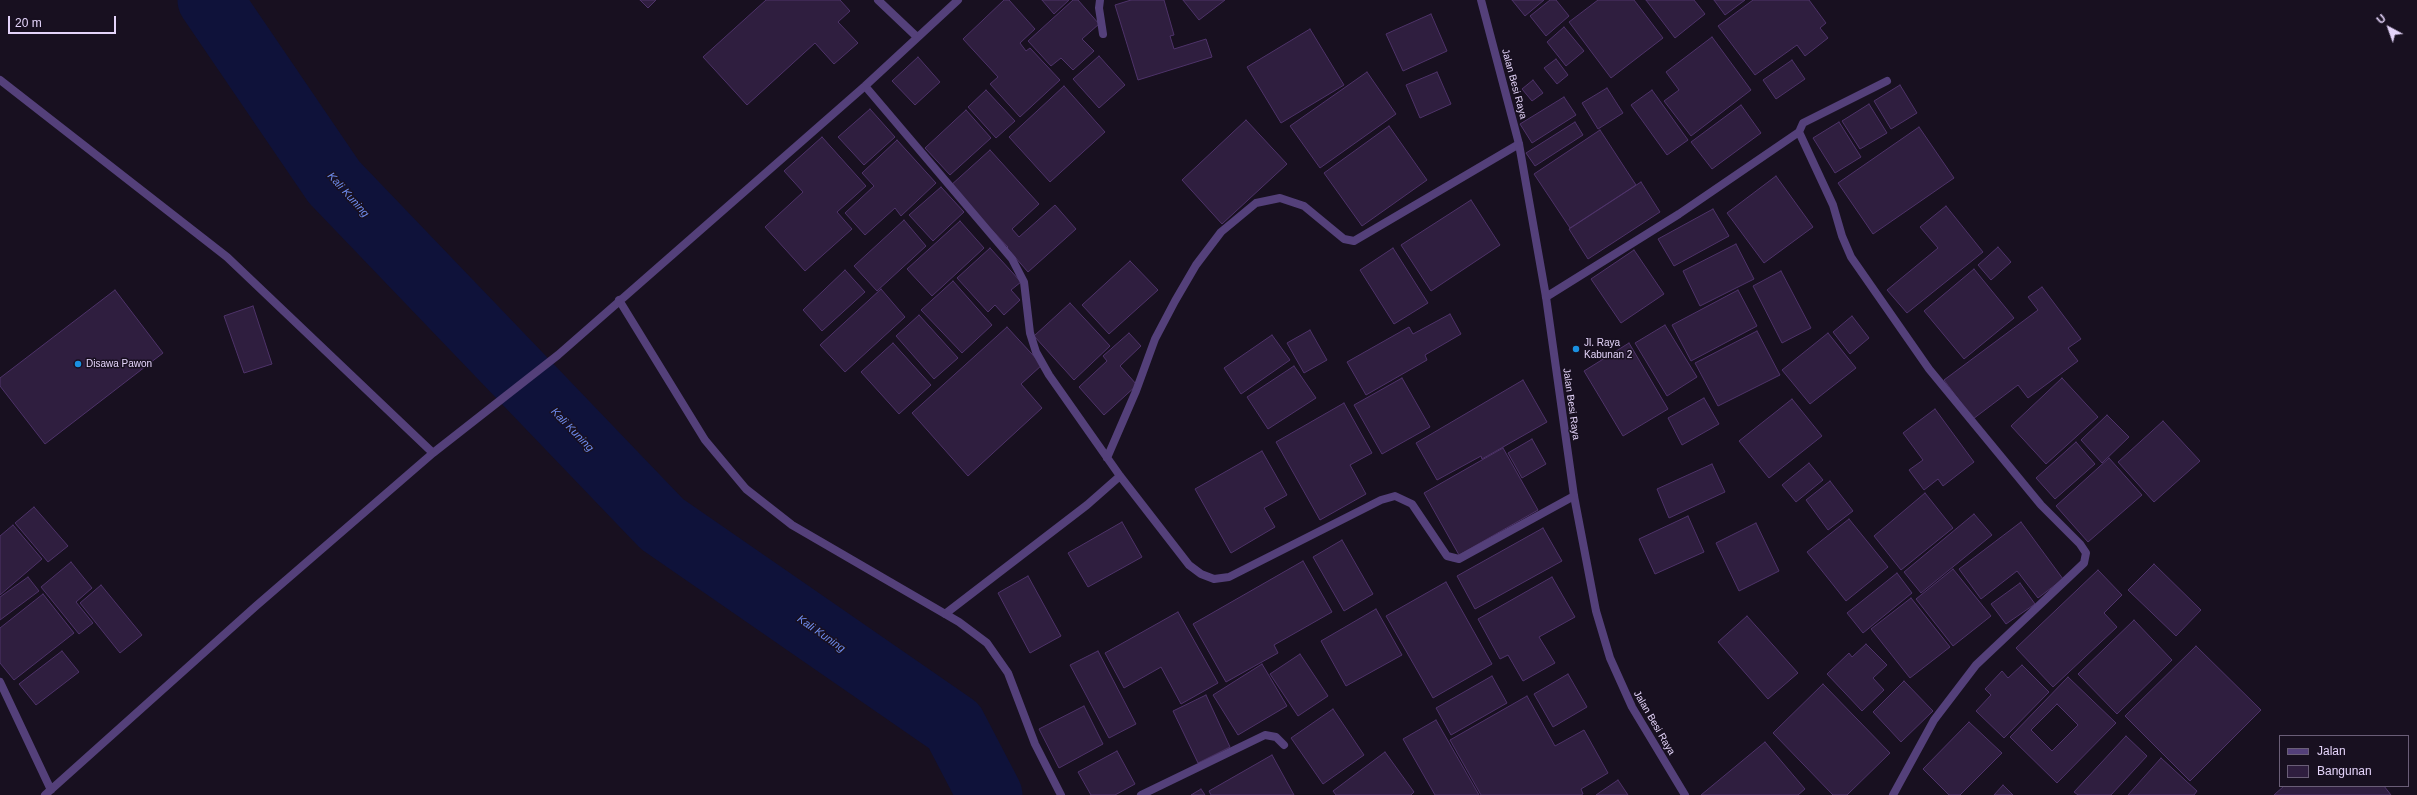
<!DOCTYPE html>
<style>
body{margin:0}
#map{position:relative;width:2417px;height:795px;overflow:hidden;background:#181020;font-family:Arial,sans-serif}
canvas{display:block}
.legend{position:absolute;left:2279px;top:735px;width:130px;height:52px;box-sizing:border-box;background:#181020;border:1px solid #6a5e77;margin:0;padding:5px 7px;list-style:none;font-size:12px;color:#e4d4fa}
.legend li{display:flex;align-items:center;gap:8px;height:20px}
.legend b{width:20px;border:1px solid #6a5e77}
.north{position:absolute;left:2369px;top:8px;width:40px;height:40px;-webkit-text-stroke:3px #181020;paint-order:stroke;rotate:319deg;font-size:11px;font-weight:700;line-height:16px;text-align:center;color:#e4d4fa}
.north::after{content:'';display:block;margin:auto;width:14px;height:18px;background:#e4d4fa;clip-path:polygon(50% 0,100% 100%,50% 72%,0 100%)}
.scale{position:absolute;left:8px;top:16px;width:108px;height:18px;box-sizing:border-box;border:2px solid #e4d4fa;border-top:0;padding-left:5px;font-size:12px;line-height:14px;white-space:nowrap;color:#e4d4fa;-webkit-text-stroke:3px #181020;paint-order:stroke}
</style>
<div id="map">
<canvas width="2417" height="795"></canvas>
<ul class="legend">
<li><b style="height:5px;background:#54407a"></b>Jalan</li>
<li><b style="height:11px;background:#2f1e3f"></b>Bangunan</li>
</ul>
<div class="north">U</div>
<div class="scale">20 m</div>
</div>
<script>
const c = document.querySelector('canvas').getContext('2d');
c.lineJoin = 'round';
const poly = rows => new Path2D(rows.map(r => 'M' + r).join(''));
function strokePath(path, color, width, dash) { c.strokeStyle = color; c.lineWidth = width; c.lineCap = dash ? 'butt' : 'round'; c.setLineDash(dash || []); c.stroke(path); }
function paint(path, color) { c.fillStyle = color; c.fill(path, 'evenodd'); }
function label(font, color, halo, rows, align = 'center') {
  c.font = font + ' Arial,sans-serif'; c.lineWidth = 3; c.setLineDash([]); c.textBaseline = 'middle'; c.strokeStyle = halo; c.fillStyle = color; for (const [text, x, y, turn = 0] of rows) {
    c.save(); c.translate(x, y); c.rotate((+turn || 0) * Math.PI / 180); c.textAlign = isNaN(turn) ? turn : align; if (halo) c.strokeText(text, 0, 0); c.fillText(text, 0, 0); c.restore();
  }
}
const river = poly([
 [210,0,334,182,662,524,954,726,990,795]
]);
const building = poly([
 [640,0,656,0,648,8,640,0],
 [766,0,840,0,850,11,838,22,858,43,834,64,815,43,747,105,703,57,766,0],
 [1004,0,1009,0,1035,29,1020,43,1026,51,1030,48,1060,80,1020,117,990,84,998,77,963,39,1004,0],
 [1042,0,1069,0,1054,14,1042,0],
 [1073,0,1078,0,1099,24,1082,39,1094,51,1073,70,1061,58,1051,66,1028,41,1073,0],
 [1131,0,1164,0,1174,35,1170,36,1174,49,1206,39,1212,57,1138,80,1115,5,1131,0],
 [1183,0,1225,0,1199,20,1183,0],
 [1512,0,1544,0,1525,16,1512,0],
 [1550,0,1556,0,1569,16,1546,36,1530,16,1550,0],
 [1598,0,1634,0,1663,38,1611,78,1569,22,1598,0],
 [1646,0,1694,0,1705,14,1675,38,1646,0],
 [1714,0,1745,0,1725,15,1714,0],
 [1753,0,1809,0,1826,23,1820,28,1828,38,1805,56,1797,45,1755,75,1718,26,1753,0],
 [1431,14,1447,51,1403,71,1386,34,1431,14],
 [1564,27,1584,51,1566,66,1547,42,1564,27],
 [1310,29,1344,85,1281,123,1247,67,1310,29],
 [1712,37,1751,90,1691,136,1664,101,1679,90,1666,72,1712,37],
 [1099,56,1125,85,1099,108,1073,79,1099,56],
 [918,57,940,82,915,105,892,81,918,57],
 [1556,59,1568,75,1557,84,1544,68,1556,59],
 [1792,60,1805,79,1776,99,1763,80,1792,60],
 [1367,72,1396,114,1320,168,1290,126,1367,72],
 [1437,72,1451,104,1420,118,1406,85,1437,72],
 [1533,80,1543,93,1532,101,1522,89,1533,80],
 [1900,85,1917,113,1891,129,1874,101,1900,85],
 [1064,86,1105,132,1050,182,1009,137,1064,86],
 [1607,88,1623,113,1598,129,1582,103,1607,88],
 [986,90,1015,121,996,138,968,107,986,90],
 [1652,90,1688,140,1667,155,1631,105,1652,90],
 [1564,97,1576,115,1532,143,1520,124,1564,97],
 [1869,104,1887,133,1860,149,1842,121,1869,104],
 [1741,105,1761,133,1712,169,1691,142,1741,105],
 [870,109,895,137,864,165,838,137,870,109],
 [966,110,991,138,950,175,925,148,966,110],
 [1246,120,1287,164,1222,224,1182,180,1246,120],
 [1575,122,1583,135,1535,166,1526,153,1575,122],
 [1839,122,1861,157,1835,173,1813,138,1839,122],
 [1389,126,1427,180,1362,226,1324,173,1389,126],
 [1919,127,1954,178,1873,234,1838,183,1919,127],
 [1600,130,1636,185,1570,228,1534,174,1600,130],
 [822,137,866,186,837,212,852,229,805,271,765,227,803,192,784,171,822,137],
 [897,140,936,183,901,216,895,208,865,235,845,213,874,186,862,173,897,140],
 [990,150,1039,204,1012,229,1019,237,1055,205,1076,229,1028,272,1007,248,1008,247,950,186,990,150],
 [1776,176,1813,227,1764,263,1727,213,1776,176],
 [1641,182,1660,212,1588,259,1569,229,1641,182],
 [941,187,964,212,933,241,909,215,941,187],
 [1471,200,1500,245,1431,291,1401,245,1471,200],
 [1946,206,1983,252,1907,313,1887,290,1938,248,1920,227,1946,206],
 [1713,209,1729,236,1674,266,1658,239,1713,209],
 [904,220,926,246,877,291,854,266,904,220],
 [960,221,984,248,932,296,907,269,960,221],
 [1736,244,1754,279,1700,306,1683,271,1736,244],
 [1998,247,2011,262,1991,280,1978,265,1998,247],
 [990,248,1021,282,1011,290,1020,300,1004,315,995,305,988,312,957,278,990,248],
 [1393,248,1428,303,1394,324,1360,270,1393,248],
 [1634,250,1664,294,1621,323,1591,279,1634,250],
 [1130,261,1158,290,1109,334,1082,305,1130,261],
 [1974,269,2014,318,1964,359,1924,311,1974,269],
 [845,270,865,292,822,331,803,310,845,270],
 [1781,271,1811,328,1782,343,1753,286,1781,271],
 [953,281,992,325,962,353,921,310,953,281],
 [2042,287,2081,339,2068,348,2078,361,2028,398,2018,385,1973,419,1944,380,2038,310,2028,297,2042,287],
 [881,289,905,317,845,372,820,345,881,289],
 [115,290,163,353,45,444,0,386,0,378,115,290],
 [1738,290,1757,326,1691,361,1672,325,1738,290],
 [1070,303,1110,346,1074,380,1034,336,1070,303],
 [253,306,272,364,244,373,224,316,253,306],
 [1450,314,1461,334,1425,355,1427,360,1366,395,1347,362,1409,327,1413,334,1450,314],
 [919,315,958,358,934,379,896,336,919,315],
 [1852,316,1869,338,1850,354,1833,332,1852,316],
 [1665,325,1697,377,1667,396,1635,343,1665,325],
 [1007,327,1042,365,1021,384,1042,408,968,476,912,413,1007,327],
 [1310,330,1327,360,1304,373,1287,343,1310,330],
 [1757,331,1780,375,1718,406,1695,363,1757,331],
 [1129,333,1141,346,1120,366,1137,385,1104,415,1079,387,1107,361,1103,356,1129,333],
 [1828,333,1856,368,1810,404,1782,370,1828,333],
 [1272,335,1290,360,1241,394,1224,368,1272,335],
 [893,343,931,385,899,414,861,372,893,343],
 [1629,343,1668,409,1623,436,1584,371,1629,343],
 [1294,366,1316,398,1268,429,1247,397,1294,366],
 [1402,378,1430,427,1382,454,1354,405,1402,378],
 [2062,378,2098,417,2046,464,2011,426,2062,378],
 [1523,380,1547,422,1482,459,1481,456,1437,480,1416,443,1523,380],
 [1704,398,1719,424,1682,445,1668,418,1704,398],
 [1792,399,1822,436,1769,478,1739,441,1792,399],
 [1344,403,1372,453,1350,465,1366,494,1320,520,1276,442,1344,403],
 [1935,409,1974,462,1943,486,1938,479,1924,490,1909,470,1923,460,1903,433,1935,409],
 [2107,415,2129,437,2102,463,2081,440,2107,415],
 [2163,421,2200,461,2154,502,2118,462,2163,421],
 [1532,439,1546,464,1522,478,1508,453,1532,439],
 [2076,442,2095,464,2055,499,2036,478,2076,442],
 [1503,448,1538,510,1459,555,1424,493,1503,448],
 [1262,451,1287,495,1264,508,1275,527,1231,553,1195,489,1262,451],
 [2109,458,2142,495,2088,542,2056,506,2109,458],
 [1809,463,1823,480,1796,502,1782,485,1809,463],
 [1712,464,1725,492,1669,518,1657,489,1712,464],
 [1830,481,1853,511,1828,530,1806,500,1830,481],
 [1925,493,1953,528,1901,570,1874,536,1925,493],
 [34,507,68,546,48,562,15,523,34,507],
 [1974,514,1992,535,1921,593,1904,572,1974,514],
 [1688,516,1704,552,1655,574,1639,539,1688,516],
 [1849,519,1888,567,1846,601,1807,552,1849,519],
 [1122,522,1142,557,1088,587,1068,553,1122,522],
 [2021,522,2063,579,2038,598,2017,571,1981,599,1959,569,2021,522],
 [1756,523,1779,571,1739,591,1716,543,1756,523],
 [13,525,42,559,0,595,0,536,13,525],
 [1543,528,1562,561,1475,609,1457,576,1543,528],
 [1342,540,1373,594,1344,611,1313,557,1342,540],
 [1303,561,1332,612,1274,645,1278,653,1226,682,1193,624,1303,561],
 [71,562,92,588,76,602,93,623,79,634,41,587,71,562],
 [2154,564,2201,610,2176,636,2128,590,2154,564],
 [1953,569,1991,616,1953,646,1916,599,1953,569],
 [2098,570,2122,595,2104,613,2117,627,2053,687,2016,648,2098,570],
 [1897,573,1912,593,1863,633,1847,613,1897,573],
 [1028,576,1061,636,1030,653,998,593,1028,576],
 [28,577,39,591,0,620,0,597,28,577],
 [1552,577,1575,617,1539,637,1555,663,1523,681,1508,655,1500,659,1478,619,1552,577],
 [1446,582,1492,664,1433,698,1386,616,1446,582],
 [2020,583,2035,604,2006,624,1991,604,2020,583],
 [101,585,142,635,120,653,80,603,101,585],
 [43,594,74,633,14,680,0,663,0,628,43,594],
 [1911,598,1950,647,1910,678,1871,629,1911,598],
 [1376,609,1402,655,1346,686,1321,641,1376,609],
 [1178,612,1218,683,1181,704,1161,667,1124,688,1105,653,1178,612],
 [1747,616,1798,673,1768,699,1718,642,1747,616],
 [2134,620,2172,660,2117,714,2078,674,2134,620],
 [1866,644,1887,665,1873,678,1884,690,1862,711,1827,674,1849,653,1852,657,1866,644],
 [2196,646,2261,710,2190,781,2125,716,2196,646],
 [62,651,79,672,36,705,19,684,62,651],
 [1098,651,1136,724,1109,738,1070,665,1098,651],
 [1300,654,1328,696,1298,716,1270,674,1300,654],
 [1262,664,1287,706,1238,735,1213,695,1262,664],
 [2022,665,2049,692,2004,738,1976,711,1991,695,1985,689,2002,671,2008,678,2022,665],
 [1568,674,1587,707,1553,727,1534,694,1568,674],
 [1492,676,1507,703,1451,735,1436,708,1492,676],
 [2068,677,2116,723,2057,783,2010,737,2068,677],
 [2057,704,2078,725,2052,751,2031,730,2057,704],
 [1904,681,1933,711,1901,742,1873,712,1904,681],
 [1823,684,1890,753,1847,795,1833,795,1773,733,1823,684],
 [1206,695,1230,747,1198,763,1173,711,1206,695],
 [1527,696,1555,746,1584,730,1608,773,1581,789,1583,794,1581,795,1481,795,1450,740,1527,696],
 [1084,706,1103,744,1059,768,1039,729,1084,706],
 [1333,709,1364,755,1323,784,1291,738,1333,709],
 [1436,720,1479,795,1435,795,1403,739,1436,720],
 [1969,722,2002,753,1960,795,1949,795,1923,769,1969,722],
 [2126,736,2147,756,2111,795,2078,795,2074,792,2126,736],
 [1765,742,1805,789,1798,795,1701,795,1765,742],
 [1117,751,1135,784,1115,795,1091,795,1078,772,1117,751],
 [1385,752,1414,792,1411,795,1336,795,1333,791,1385,752],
 [1272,755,1294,795,1211,795,1209,791,1272,755],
 [2161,758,2197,791,2194,795,2128,795,2161,758],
 [1618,780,1628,795,1596,795,1618,780],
 [2003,785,2013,795,1994,795,2003,785],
 [2284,786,2384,786,2391,795,2274,795,2284,786],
 [1201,789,1205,795,1191,795,1201,789]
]);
const minor = poly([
 [878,0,917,37],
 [1100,0,1099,8,1103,34],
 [0,80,227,257,433,453],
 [1887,81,1803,123,1799,132,1833,205,1842,236,1851,257,1929,369,2041,505,2080,544,2086,553,2084,563,1976,665,1934,720,1893,795],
 [865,86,1012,259,1024,282,1030,333,1036,352,1049,375,1120,476,1189,565,1201,574,1214,579,1229,577,1381,500,1395,496,1412,504,1447,556,1459,559,1574,496],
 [1546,297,1679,214,1799,132],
 [619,300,705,440,746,489,792,525,959,622,987,643,1008,673,1035,744,1061,795],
 [1107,458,1136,391,1155,339,1175,301,1196,265,1221,232,1256,203,1280,198,1304,206,1344,239,1354,241,1519,144],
 [945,614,1087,505,1120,476],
 [0,682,51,790],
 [45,795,256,606,433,453,558,355,865,86,958,0],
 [1141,795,1265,735,1276,737,1284,745]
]);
const tertiary = poly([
 [1481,0,1519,144,1546,297,1574,496,1596,611,1610,658,1632,707,1685,795]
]);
const markers = [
 [1576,349,4,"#1a90e1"],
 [78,364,4,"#1a90e1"]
];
const streetNames = [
 ["Jalan Besi Raya",1514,84,75],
 ["Jalan Besi Raya",1571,404,82],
 ["Jalan Besi Raya",1654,723,60]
];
const poiNames = [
 ["Jl. Raya",1584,343],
 ["Kabunan 2",1584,355],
 ["Disawa Pawon",86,364]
];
const waterNames = [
 ["Kali Kuning",348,195,48],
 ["Kali Kuning",572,430,46],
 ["Kali Kuning",821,634,35]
];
strokePath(river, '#0f123a', 65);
paint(building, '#2f1e3f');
strokePath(building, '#4e3369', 1);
strokePath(minor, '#54407a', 8);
strokePath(tertiary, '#54407a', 8);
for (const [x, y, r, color] of markers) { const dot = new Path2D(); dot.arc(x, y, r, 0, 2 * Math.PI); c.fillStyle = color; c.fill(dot); strokePath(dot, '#181020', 1.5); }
label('10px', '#e4d4fa', '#181020', streetNames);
label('10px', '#e4d4fa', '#181020', poiNames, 'left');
label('italic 11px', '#6e8cee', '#181020', waterNames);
</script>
